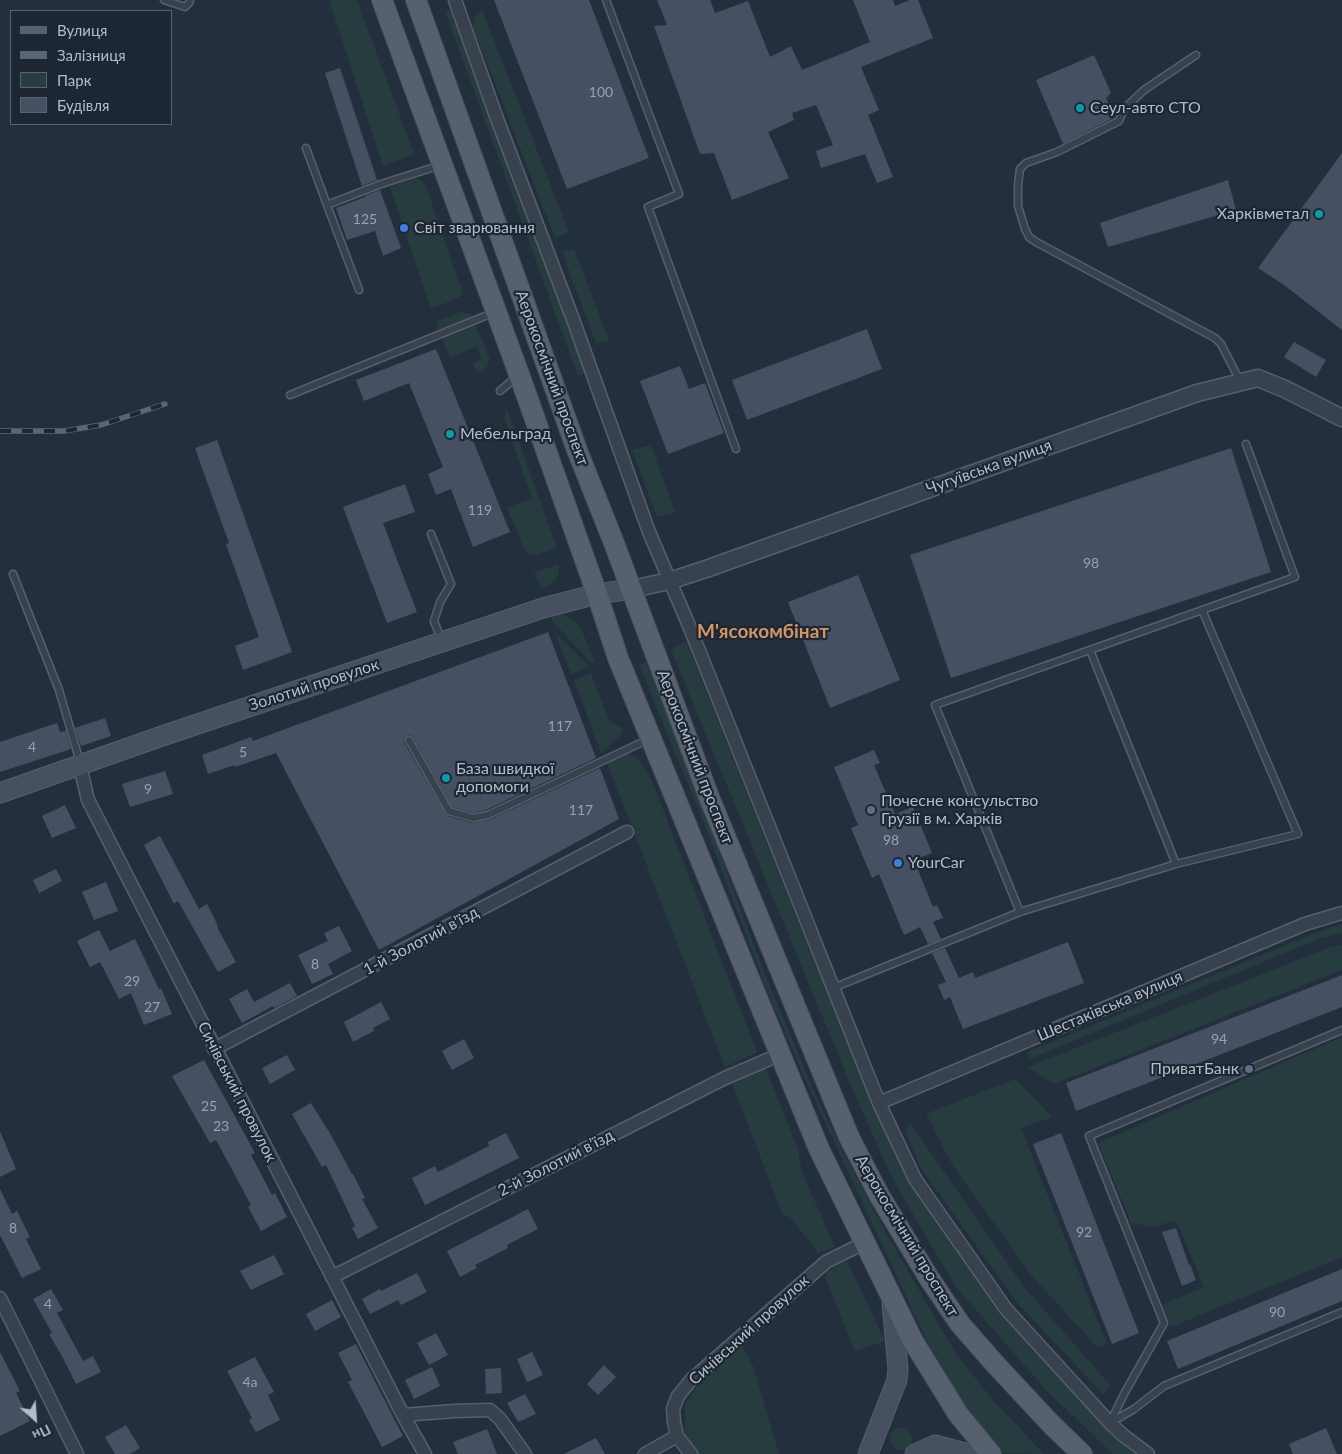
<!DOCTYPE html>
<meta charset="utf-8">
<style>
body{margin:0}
#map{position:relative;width:1342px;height:1454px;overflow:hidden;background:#242f3e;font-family:Lato,sans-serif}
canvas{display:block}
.legend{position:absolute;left:10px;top:10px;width:162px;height:115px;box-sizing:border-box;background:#1d2633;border:1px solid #59626f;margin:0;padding:6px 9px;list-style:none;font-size:15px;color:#b4bcc9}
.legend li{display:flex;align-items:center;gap:10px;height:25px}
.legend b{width:25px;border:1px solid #59626f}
.north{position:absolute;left:10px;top:1394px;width:50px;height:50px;-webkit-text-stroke:4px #1d2633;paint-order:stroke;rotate:154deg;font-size:14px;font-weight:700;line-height:20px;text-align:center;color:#b4bcc9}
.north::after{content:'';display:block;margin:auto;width:18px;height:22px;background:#b4bcc9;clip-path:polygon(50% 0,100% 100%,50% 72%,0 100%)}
</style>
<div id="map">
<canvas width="1342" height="1454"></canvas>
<ul class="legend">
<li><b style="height:6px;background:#56606e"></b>Вулиця</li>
<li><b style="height:6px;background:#5a6575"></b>Залізниця</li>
<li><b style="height:14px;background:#263c3f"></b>Парк</li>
<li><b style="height:14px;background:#455162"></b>Будівля</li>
</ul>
<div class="north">Пн</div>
</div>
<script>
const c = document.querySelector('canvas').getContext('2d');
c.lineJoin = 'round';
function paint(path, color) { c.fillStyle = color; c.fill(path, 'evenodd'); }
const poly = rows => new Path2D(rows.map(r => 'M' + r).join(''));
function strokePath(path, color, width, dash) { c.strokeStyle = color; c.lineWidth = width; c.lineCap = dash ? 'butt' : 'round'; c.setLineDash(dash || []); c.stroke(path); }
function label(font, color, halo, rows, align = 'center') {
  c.font = font + ' Lato,sans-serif'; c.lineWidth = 4.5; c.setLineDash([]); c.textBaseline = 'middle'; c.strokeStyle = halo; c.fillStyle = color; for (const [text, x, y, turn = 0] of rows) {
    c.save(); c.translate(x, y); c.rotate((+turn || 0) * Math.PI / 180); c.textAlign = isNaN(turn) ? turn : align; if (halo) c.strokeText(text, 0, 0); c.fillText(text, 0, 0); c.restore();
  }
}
const green = poly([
 [329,0,357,0,414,154,383,166],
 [452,10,588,373,578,376,445,11],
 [482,10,569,232,555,238,473,27,474,18],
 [416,178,421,180,425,184,463,294,458,298,431,309,390,187],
 [574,249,609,340,596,343,562,252],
 [461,312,471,314,490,360,485,370,480,372,475,370,473,364,481,359,476,346,450,358,436,322],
 [507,409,557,548,533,556,526,553,507,508,532,498,504,418],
 [651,445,675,512,657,517,632,450],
 [559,564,558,576,551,584,541,589,534,573],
 [562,614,576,622,582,631,595,662,592,663,553,622,551,615],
 [554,631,589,667,571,674],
 [686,641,809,949,910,1182,998,1309,1093,1415,1117,1440,1134,1454,1113,1454,1047,1391,956,1287,893,1180,851,1086,671,650],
 [646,662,704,810,764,972,815,1094,847,1160,881,1224,956,1354,992,1399,1044,1454,1004,1453,976,1420,959,1396,928,1343,803,1075,768,993,702,818,639,665],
 [591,673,609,720,619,727,623,728,619,737,601,753,574,680],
 [625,753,636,757,650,776,757,1052,725,1067,607,763],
 [1342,924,1342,933,1321,938,1030,1059,1027,1052,1315,933],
 [1342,945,1342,970,1054,1084,1028,1067,1328,948],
 [1342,1037,1342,1257,1171,1327,1162,1305,1204,1287,1176,1220,1153,1227,1131,1223,1098,1143],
 [765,1067,798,1150,802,1172,835,1247,818,1253,792,1219,782,1213,731,1081],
 [1015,1079,1052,1117,1021,1128,1107,1344,1097,1347,1032,1276,953,1166,926,1114],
 [910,1123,1024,1287,1110,1385,1104,1395,1015,1300,920,1167,905,1130],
 [847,1261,885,1341,855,1351,825,1277,827,1272],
 [741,1344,753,1366,779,1454,698,1454,685,1432,685,1404,703,1378],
 '890 1439a11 11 0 1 1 22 0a11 11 0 1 1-22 0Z'
]);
const building = poly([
 [494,0,589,0,649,158,567,189],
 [657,0,710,0,715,13,748,1,770,57,791,46,802,70,870,42,853,0,893,0,895,6,910,0,918,0,933,38,861,67,879,110,868,115,893,177,877,183,865,154,821,168,816,151,833,145,816,105,792,113,794,120,768,132,789,178,732,200,714,153,700,154,654,26,667,25],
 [1094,55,1111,93,1106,98,1115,117,1063,144,1036,80],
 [340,68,377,180,362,186,325,73],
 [1342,153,1342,330,1284,285,1258,268],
 [1228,180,1236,210,1108,247,1100,223],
 [380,190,401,248,383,256,375,231,347,240,336,208,365,197,365,196],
 [867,329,882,369,747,420,732,380],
 [1294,342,1326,360,1316,377,1284,357],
 [436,349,510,532,473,547,451,489,436,495,428,474,443,467,409,383,364,401,356,380],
 [680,366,689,389,705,383,724,433,668,454,640,381],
 [217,440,292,652,243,670,235,646,259,637,226,544,229,543,195,448],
 [1231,448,1271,572,951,678,910,555],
 [405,484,415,512,383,523,417,612,387,623,343,507],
 [858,575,900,680,830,708,788,602],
 [548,632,596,758,486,810,473,813,452,807,413,737,410,735,406,736,404,742,445,813,448,816,472,823,489,820,600,768,619,819,379,950,276,753,235,767,234,765,208,774,202,755,251,737,253,741],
 [105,718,111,736,81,746,75,728],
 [57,723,60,732,66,731,71,749,0,772,0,742],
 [874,750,880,763,874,765,895,814,913,807,932,853,914,860,933,907,937,905,943,918,933,922,941,939,928,944,920,927,904,935,879,874,872,878,851,828,858,825,834,767],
 [165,771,173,794,130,807,122,784],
 [65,805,76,828,52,838,42,816],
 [160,836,199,909,207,904,218,926,217,927,236,962,218,972,178,901,174,904,144,845],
 [56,869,62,881,39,893,33,880],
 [106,882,118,911,94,920,82,892],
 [339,926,352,951,328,964,333,974,312,984,298,955,328,941,324,933],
 [99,930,110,951,135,939,159,989,161,988,172,1014,144,1025,131,993,119,999,100,962,90,967,77,941],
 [1068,942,1084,983,963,1029,950,997,944,1000,938,985,946,982,932,953,945,948,959,978,973,972,975,978],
 [1342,975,1342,1007,1076,1111,1066,1083],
 [290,983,297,996,274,1008,273,1006,242,1023,229,999,247,989,254,1002],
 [381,1002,390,1019,373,1028,374,1031,353,1042,344,1022],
 [464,1039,474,1058,452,1070,442,1051],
 [287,1055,295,1070,270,1084,262,1068],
 [204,1060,255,1153,251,1155,272,1195,275,1193,287,1217,261,1231,248,1207,251,1205,216,1140,210,1143,172,1076],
 [311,1103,331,1135,352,1174,353,1174,365,1198,362,1199,378,1228,358,1239,352,1228,355,1226,326,1165,322,1167,292,1114],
 [0,1131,16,1169,0,1177],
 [506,1133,519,1158,425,1205,412,1178,435,1166,438,1172,489,1146,488,1142],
 [1061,1133,1139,1333,1112,1344,1033,1144],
 [0,1189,12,1214,17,1211,30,1237,26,1239,41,1269,22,1278,0,1235],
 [528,1209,538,1229,507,1245,508,1248,475,1265,477,1268,460,1277,447,1251],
 [1176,1228,1189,1265,1190,1264,1196,1280,1182,1286,1162,1232],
 [274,1255,284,1274,251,1290,240,1271],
 [1342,1269,1342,1301,1178,1369,1167,1341],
 [417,1273,427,1292,401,1305,398,1300,370,1314,362,1299,380,1289,381,1291],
 [51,1289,63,1310,57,1313,83,1361,93,1356,101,1372,76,1384,63,1358,49,1334,52,1333,33,1299],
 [332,1300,341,1317,315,1331,306,1314],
 [436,1333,448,1355,429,1365,417,1343],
 [356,1344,403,1436,382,1447,348,1382,352,1380,338,1353],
 [0,1352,20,1391,16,1393,30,1421,0,1436],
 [532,1352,543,1375,527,1382,517,1359],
 [255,1357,274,1392,268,1395,280,1420,256,1432,249,1420,252,1418,227,1371],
 [604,1365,616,1377,598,1395,587,1384],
 [432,1367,440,1386,414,1399,405,1380],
 [501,1368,502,1393,486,1394,485,1369],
 [525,1394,536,1414,518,1422,507,1403],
 [126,1425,140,1448,130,1454,115,1454,105,1437],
 [1326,1428,1337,1454,1293,1454,1289,1444],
 [487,1429,497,1454,458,1454,453,1442],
 [596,1438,605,1454,564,1454]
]);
const service = poly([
 [164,0,185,7,189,3,190,0],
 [606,0,679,194,648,207,736,449],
 [1196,55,1144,90,1124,109,1119,121,1057,152,1026,163,1020,169,1018,185,1018,206,1025,229,1029,237,1036,242,1215,338,1221,344,1240,381],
 [306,148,327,205],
 [359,290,327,205,381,184,441,165],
 [500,391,516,377],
 [290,395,495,312],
 [431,534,451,584,440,602,434,621,441,639],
 [13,574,59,690,80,762],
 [1090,650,1176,864],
 [409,740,449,811,473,818,488,815,649,739],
 [1020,912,1176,864,1298,834,1202,610],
 [833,988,1020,912,935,705,1295,577,1246,444],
 [1342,1030,1089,1136,1164,1323,1124,1394,1110,1423,1134,1409,1164,1386,1342,1312]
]);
const minor = poly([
 [455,0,496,116,574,322,649,532,690,628,879,1103,915,1179,1006,1309,1110,1423,1124,1436,1148,1454],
 [80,766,88,800,403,1415,425,1454],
 [214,1049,627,832],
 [879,1103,1305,924,1342,913],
 [332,1277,725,1078,781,1054],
 [0,1298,77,1454],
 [403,1415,454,1411,490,1410,500,1419,525,1454],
 [645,1454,677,1436],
 [691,1454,677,1436,674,1422,673,1409,678,1396,691,1380,826,1262,864,1243]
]);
const tertiary = poly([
 [632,589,669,581,706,569,1197,393,1258,378,1285,389,1342,418]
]);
const secondary = poly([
 [0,793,165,735,543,608,597,594,632,589],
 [868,1454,897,1380,898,1369,892,1303],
 [915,1454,935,1445,969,1454]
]);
const primary = poly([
 [382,0,519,374,597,594,618,658,819,1149,913,1341,958,1414,991,1454],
 [416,0,577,450,614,543,709,797,849,1137,879,1195,929,1278,960,1324,996,1365,1051,1424,1082,1454]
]);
const rail = poly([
 [0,431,64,431,101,425,165,404]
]);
const markers = [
 [1080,108,5,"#0f9aa8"],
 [1319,214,5,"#0f9aa8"],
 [404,228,5,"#3f7fe0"],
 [450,434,5,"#0f9aa8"],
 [446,778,5,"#0f9aa8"],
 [871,810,5,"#5c6f8a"],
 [898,863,5,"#3f7fe0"],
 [1249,1069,5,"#5c6f8a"]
];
const numberNames = [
 ["100",601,92],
 ["125",365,219],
 ["119",480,510],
 ["98",1091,563],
 ["117",560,726],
 ["4",32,747],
 ["5",243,752],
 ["9",148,789],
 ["117",581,810],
 ["98",891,840],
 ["8",315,964],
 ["29",132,981],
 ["27",152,1007],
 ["94",1219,1039],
 ["25",209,1106],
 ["23",221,1126],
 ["8",13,1228],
 ["92",1084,1232],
 ["4",48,1304],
 ["90",1277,1312],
 ["4а",250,1382]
];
const poiNames = [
 ["Сеул-авто СТО",1090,108],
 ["Харківметал",1309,214,"right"],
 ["Світ зварювання",414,228],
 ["Мебельград",460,434],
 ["База швидкої",456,769],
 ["допомоги",456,787],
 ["Почесне консульство",881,801],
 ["Грузії в м. Харків",881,819],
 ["YourCar",908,863],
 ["ПриватБанк",1239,1069,"right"]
];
const streetNames = [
 ["Аерокосмічний проспект",552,378,70],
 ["Чугуївська вулиця",989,467,-20],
 ["Золотий провулок",314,685,-18],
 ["Аерокосмічний проспект",695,757,69],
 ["1-й Золотий в’їзд",421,941,-28],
 ["Шестаківська вулиця",1110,1006,-23],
 ["Сичівський провулок",237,1092,63],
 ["2-й Золотий в’їзд",556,1163,-27],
 ["Аерокосмічний проспект",907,1236,59],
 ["Сичівський провулок",749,1330,-42]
];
const quarterNames = [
 ["М'ясокомбінат",763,632]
];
paint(green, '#263c3f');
paint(building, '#455162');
strokePath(service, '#565f6c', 9);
strokePath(minor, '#565f6c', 15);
strokePath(tertiary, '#565f6c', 19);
strokePath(secondary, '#565f6c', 21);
strokePath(primary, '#414a57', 22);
strokePath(service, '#38414e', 6);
strokePath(minor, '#38414e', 12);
strokePath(tertiary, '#38414e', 16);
strokePath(secondary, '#465061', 19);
strokePath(primary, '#56606e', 20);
strokePath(rail, '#5a6575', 5.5);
strokePath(rail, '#1d2633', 4, [11]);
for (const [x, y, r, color] of markers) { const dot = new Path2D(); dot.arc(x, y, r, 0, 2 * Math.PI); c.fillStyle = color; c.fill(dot); strokePath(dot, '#1d2633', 2); }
label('14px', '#98a1af', null, numberNames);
label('16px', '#b4bcc9', '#1d2633', poiNames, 'left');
label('16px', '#b4bcc9', '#1d2633', streetNames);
label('bold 19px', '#d59563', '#1d2633', quarterNames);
</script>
